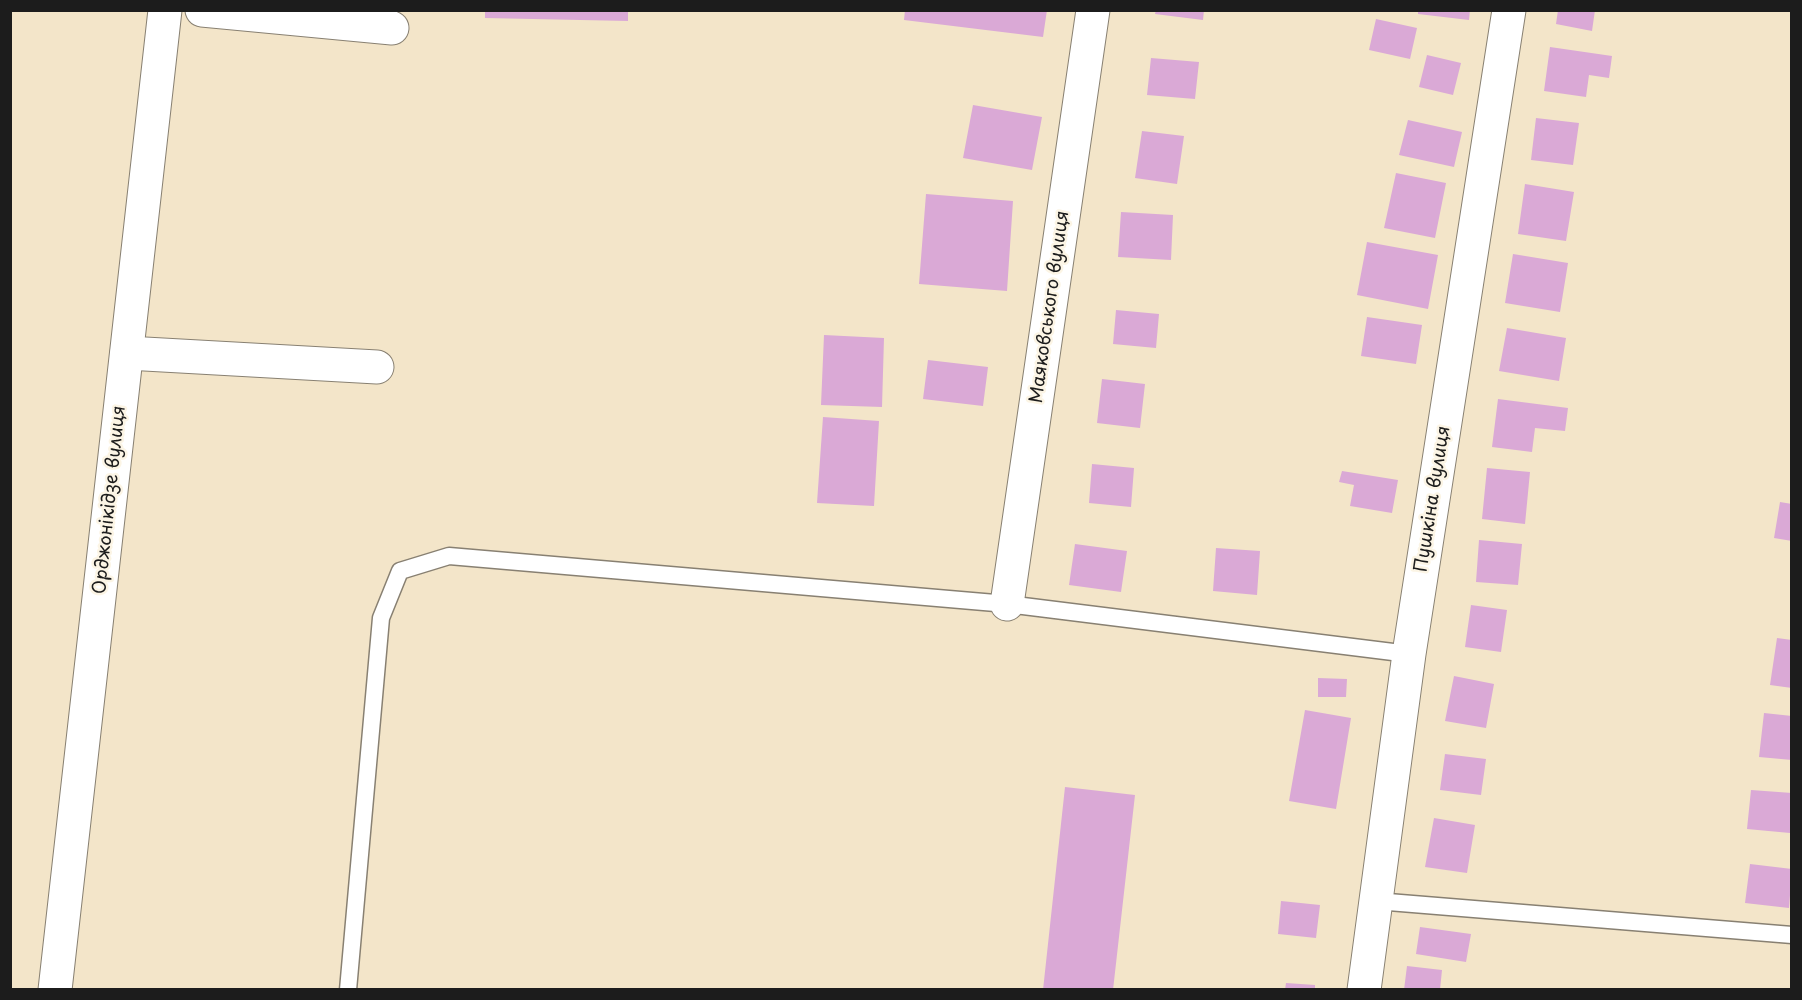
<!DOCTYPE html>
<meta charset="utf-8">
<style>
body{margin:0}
#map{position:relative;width:1802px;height:1000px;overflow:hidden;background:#f3e5c9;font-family:"Playpen Sans",sans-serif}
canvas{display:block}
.frame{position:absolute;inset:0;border:12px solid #1c1c1c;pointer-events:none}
</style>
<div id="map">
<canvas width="1802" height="1000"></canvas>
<div class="frame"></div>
</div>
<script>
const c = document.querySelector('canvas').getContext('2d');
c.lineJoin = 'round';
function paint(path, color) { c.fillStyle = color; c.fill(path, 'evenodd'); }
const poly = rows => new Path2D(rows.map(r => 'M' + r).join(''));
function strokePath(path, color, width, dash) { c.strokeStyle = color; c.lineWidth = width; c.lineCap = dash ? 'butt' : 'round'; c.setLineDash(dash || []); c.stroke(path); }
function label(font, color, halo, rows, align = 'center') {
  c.font = font + ' "Playpen Sans",sans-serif'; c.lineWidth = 5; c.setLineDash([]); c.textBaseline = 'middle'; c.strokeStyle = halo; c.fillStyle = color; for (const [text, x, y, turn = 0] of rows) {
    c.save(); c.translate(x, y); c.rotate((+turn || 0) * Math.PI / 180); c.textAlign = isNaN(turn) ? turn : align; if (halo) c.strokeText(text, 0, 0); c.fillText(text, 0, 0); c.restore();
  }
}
const building = poly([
 [485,10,628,10,628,21,485,18],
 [905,10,1047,10,1043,37,904,20],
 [1156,10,1204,10,1203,20,1155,14],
 [1418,10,1470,10,1469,20,1418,14],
 [1558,10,1595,10,1592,31,1556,24],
 [1376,19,1417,28,1410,59,1369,50],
 [1550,47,1612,56,1609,78,1589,75,1586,97,1544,91],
 [1427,55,1461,63,1453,95,1419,87],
 [1151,58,1199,62,1195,99,1147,95],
 [973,105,1042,117,1032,170,963,158],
 [1536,118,1579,123,1573,165,1531,160],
 [1408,120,1462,132,1454,167,1399,155],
 [1142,131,1184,136,1177,184,1135,178],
 [1396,173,1446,183,1435,238,1384,228],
 [1525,184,1574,192,1566,241,1518,234],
 [926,194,1013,201,1007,291,919,284],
 [1121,212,1173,215,1171,260,1118,257],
 [1367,242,1438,255,1428,309,1357,295],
 [1513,254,1568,263,1560,312,1505,303],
 [1116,310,1159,314,1156,348,1113,344],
 [1367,317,1422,325,1416,364,1361,356],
 [1507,328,1566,338,1559,381,1499,371],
 [824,335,884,338,882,407,821,405],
 [928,360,988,367,983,406,923,399],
 [1102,379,1145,384,1140,428,1097,423],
 [1498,399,1568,408,1565,431,1535,428,1532,452,1492,447],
 [823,417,879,421,874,506,817,503],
 [1092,464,1134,468,1131,507,1089,503],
 [1487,468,1530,472,1525,524,1482,519],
 [1342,471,1398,480,1392,513,1350,506,1354,485,1339,482],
 [1780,502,1792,504,1792,541,1774,538],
 [1479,540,1522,544,1518,585,1476,582],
 [1075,544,1127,551,1121,592,1069,585],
 [1216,548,1260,551,1257,595,1213,591],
 [1471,605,1507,610,1501,652,1465,647],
 [1777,638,1792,640,1792,688,1770,685],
 [1454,676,1494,684,1486,728,1445,721],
 [1318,678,1347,679,1346,697,1318,697],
 [1305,710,1351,718,1336,809,1289,801],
 [1764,713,1792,716,1792,760,1759,757],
 [1445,754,1486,759,1481,795,1440,790],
 [1065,787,1135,795,1113,990,1043,990],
 [1751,790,1792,793,1790,833,1747,829],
 [1434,818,1475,825,1467,873,1425,867],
 [1750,864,1792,869,1789,908,1745,903],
 [1281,901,1320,905,1316,938,1278,934],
 [1420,927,1471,934,1466,962,1416,954],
 [1407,966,1442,970,1440,990,1404,990],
 [1286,983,1315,985,1315,990,1285,990]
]);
const lane = poly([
 [1376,901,1792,935],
 [348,990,381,618,400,571,449,556,1007,604,1409,654]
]);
const street = poly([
 [202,10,392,28],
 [127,353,377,367],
 [1007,604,1093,10],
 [1364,990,1409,654,1509,10]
]);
const secondary = poly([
 [55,990,165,10]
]);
const streetNames = [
 ["Маяковського вулиця",1050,307,-82],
 ["Пушкіна вулиця",1433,499,-81],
 ["Орджонікідзе вулиця",110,500,-84]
];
paint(building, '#daa9d6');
strokePath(lane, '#888072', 19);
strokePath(street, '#888072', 35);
strokePath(secondary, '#888072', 35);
strokePath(lane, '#fff', 16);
strokePath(street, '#fff', 33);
strokePath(secondary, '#fff', 33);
label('18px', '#1c1c1c', '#fcf5e5', streetNames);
</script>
